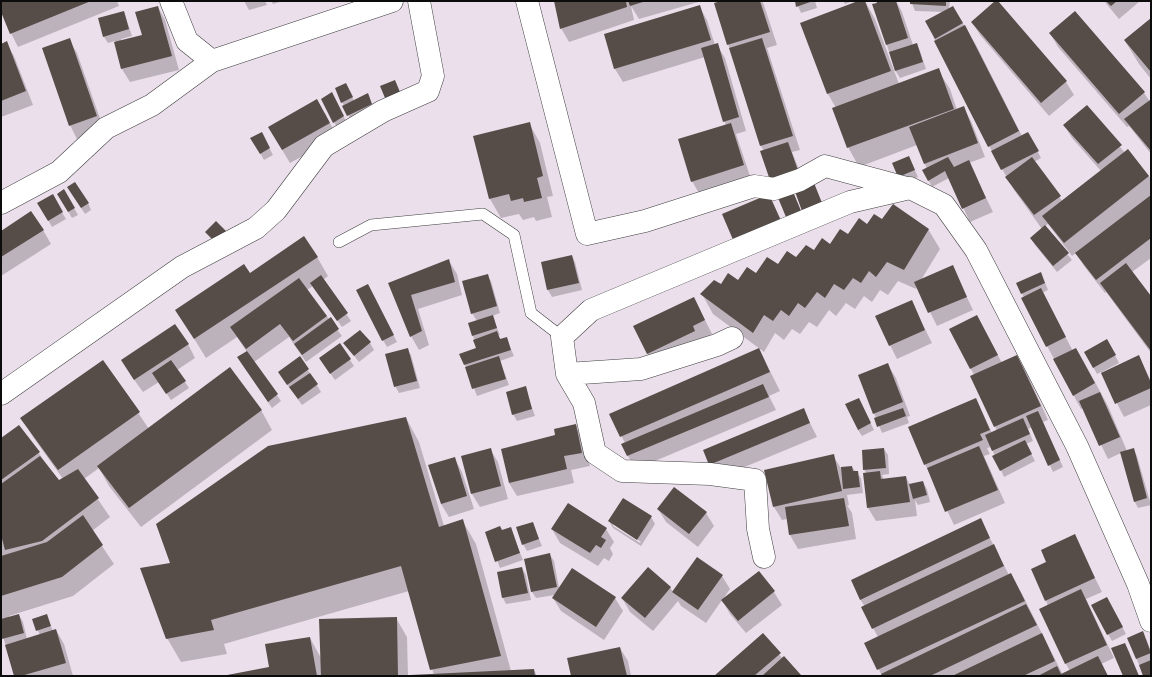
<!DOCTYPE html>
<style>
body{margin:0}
#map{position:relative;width:1152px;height:677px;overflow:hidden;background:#fffbeb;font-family:Georgia,serif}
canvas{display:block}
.frame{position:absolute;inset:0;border:2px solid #0c0c0c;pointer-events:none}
</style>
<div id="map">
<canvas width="1152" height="677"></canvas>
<div class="frame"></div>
</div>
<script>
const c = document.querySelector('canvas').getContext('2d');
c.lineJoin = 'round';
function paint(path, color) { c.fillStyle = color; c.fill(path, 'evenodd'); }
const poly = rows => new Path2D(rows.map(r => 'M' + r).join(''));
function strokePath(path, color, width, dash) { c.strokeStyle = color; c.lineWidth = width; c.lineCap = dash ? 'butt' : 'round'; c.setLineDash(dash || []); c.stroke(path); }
const industrial = poly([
 [1,1,1151,1,1151,676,1,676]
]);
const shadow = poly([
 [1,1,117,1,119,6,18,47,11,33,1,9],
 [244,1,265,1,267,5,249,10],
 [271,1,283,1,273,4],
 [555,1,702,1,639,19,631,6,634,20,569,42,561,28],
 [724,1,762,1,764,5,777,45,767,48,800,150,792,152,804,182,815,186,825,210,797,193,794,194,804,218,761,146,728,44],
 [796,1,815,1,817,8,801,13],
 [843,1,853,1,845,4],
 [861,1,865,1,875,19,899,84,938,70,950,89,957,110,963,107,971,121,985,157,969,163,993,212,970,222,949,178,932,187,924,171,927,169,917,145,859,167,848,147,836,108,828,94,801,23],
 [877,1,896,1,902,12,913,45,916,44,920,51,926,69,900,78,895,70,874,5,878,3],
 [911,1,950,1,949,9,953,7,976,45,1022,136,1028,133,1041,158,1034,162,1063,202,1101,171,1072,138,1064,125,1087,106,1125,153,1149,176,1151,180,1151,258,1132,272,1151,298,1151,353,1106,292,1105,293,1084,266,1076,253,1072,256,1048,224,1045,226,1072,260,1057,272,1035,245,1031,238,1042,229,1014,190,989,146,926,22,945,12,915,11],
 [1104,1,1140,1,1119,19],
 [699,6,707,20,715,45,717,45,725,58,746,131,736,134,751,179,700,195,692,181,726,126,705,57,623,82,615,69,605,35],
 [158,7,165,20,179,70,130,82,122,69,115,41,108,43,104,37,124,12,132,36,121,39,122,41,143,36],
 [1151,19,1151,79,1139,64,1125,41],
 [972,22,1066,82,1074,95,1049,116,980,35],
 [1050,33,1144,93,1151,103,1151,154,1129,126,1127,127,1058,47],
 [69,40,77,53,104,130,77,139,70,125],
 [1,43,6,43,14,56,33,105,1,117],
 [350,91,354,101,367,94,375,111,352,122,342,102],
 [335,100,347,123,338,129,334,122],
 [325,113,337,137,290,163,269,128],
 [529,123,540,143,553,196,547,197,552,217,536,221,534,217,523,220,519,214,501,218,490,199],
 [261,133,273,155,264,160,252,138],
 [909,157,918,177,902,183,893,163],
 [64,191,78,215,72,218,58,194],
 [72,194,88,203,91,210,85,214],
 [52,196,66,219,52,227,39,203],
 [769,196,789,236,743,255],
 [882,221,928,229,940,249,921,280,952,266,973,310,937,326,917,286,916,289,898,281,888,295,880,290,872,302,864,296,855,309,846,303,836,316,829,310,817,327,809,322,800,334,792,329,784,340,775,333,764,352,713,314,702,294,797,259,830,245,868,226],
 [43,230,51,244,1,276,1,232],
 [572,256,575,262,582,290,552,297,548,290,542,263],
 [317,257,328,276,323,280,351,321,342,327,313,286,307,290,342,336,306,362,289,337,254,362,281,401,272,408,238,358,247,352,237,337,206,358,177,311,250,274],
 [449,261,457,274,462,295,418,309,429,345,419,350,411,336,390,284],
 [487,275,491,281,500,313,492,316,500,335,498,335,501,340,506,338,514,356,500,361,509,385,477,396,461,354,477,349,473,336,477,321,472,313],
 [1044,280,1048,290,1042,293,1073,351,1076,349,1084,362,1108,406,1127,451,1133,449,1137,456,1151,505,1138,508,1135,502,1121,453,1108,459,1083,408,1081,409,1047,346,1017,283],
 [371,292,397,342,387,347,383,340],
 [694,298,712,334,655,367,647,353],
 [911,301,932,343,897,359,890,345],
 [977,316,1002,363,1017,356,1025,369,1048,420,1043,422,1063,467,1053,472,1032,427,1028,429,1033,441,1026,444,1035,461,1004,477,991,447,987,448,990,454,984,456,1005,503,954,525,925,464,976,399,992,433,997,431,974,375,951,329],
 [1107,340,1119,363,1102,372,1103,373,1139,357,1151,381,1151,405,1124,417,1101,372,1097,374,1085,352],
 [344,343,370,343,374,350,359,362],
 [188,344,195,358,177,370,189,388,171,400,159,382,143,392,130,374],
 [340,345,354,366,335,380,320,359],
 [407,349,411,355,420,388,399,393,395,386],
 [759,349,780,391,769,396,776,410,636,469,628,456,623,444,625,443,610,414],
 [300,357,321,392,302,405,283,379],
 [103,361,149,429,261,410,272,430,141,527,109,486,99,468,84,479,110,517,92,531,114,564,73,596,9,616,9,618,19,615,23,622,27,639,40,635,33,620,46,615,53,631,56,630,64,644,73,676,15,676,1,630,1,439,19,426,59,481,63,479,33,437,22,418],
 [888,365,896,378,910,416,907,417,909,423,882,433,874,413],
 [525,388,535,416,517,421,513,414],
 [862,406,874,430,862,436,858,430],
 [803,409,817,437,718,478,710,465],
 [406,418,419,442,444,526,462,520,476,544,511,671,534,670,537,676,223,676,270,668,310,638,321,658,396,618,407,637,408,676,434,675,409,591,224,644,227,654,181,662,167,638,171,564],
 [575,425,583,439,590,466,571,470,574,483,517,496,509,483,557,436],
 [490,449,498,462,508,499,480,507,472,494,462,457],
 [884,449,888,455,889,474,882,475,884,480,906,477,910,485,923,482,927,489,930,502,918,505,915,500,917,516,876,521,868,508,866,473,864,469],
 [833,456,841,468,852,467,861,478,863,493,847,495,849,505,847,505,852,513,856,539,798,549,790,535,787,519,782,520,774,507],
 [454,458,462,472,474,509,449,517,441,504],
 [658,509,706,513,714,526,698,547,666,522],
 [651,517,655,524,641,546,613,528,609,521],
 [613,523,641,542,640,543,613,526],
 [980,519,1009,575,1011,574,1022,594,1063,675,1070,671,1066,664,1046,600,1047,562,1074,536,1102,592,1086,599,1114,658,1101,664,1108,676,882,676,866,643,878,637,862,608,865,607,860,599],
 [532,523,542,546,527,551,523,544],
 [510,529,523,560,500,568,486,532],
 [552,529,606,529,614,542,610,548,613,554,609,561,604,558,598,566,560,543],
 [550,555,554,561,559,588,615,598,623,611,604,640,561,611,553,598,555,595,536,598,532,592,526,560],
 [522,568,526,575,531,600,506,604,503,598],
 [758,572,774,592,782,605,746,633,730,614,722,600,706,623,681,606,678,601,653,631,630,612,622,598,670,587,673,592,722,576,730,589,723,599],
 [1110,604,1126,634,1112,641,1108,634],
 [763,635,783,659,784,657,801,676,715,676],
 [1128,639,1146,639,1151,651,1151,676,1144,676],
 [1125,644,1129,651,1139,676,1124,676],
 [620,648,628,661,631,676,572,676]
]);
const building = poly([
 [1,1,91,1,10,34,1,12],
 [554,1,626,1,627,7,560,29],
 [628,1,646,1,630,6],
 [721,1,760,1,770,32,727,45,714,3],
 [795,1,813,1,796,7],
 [858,1,865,1,891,71,827,94,800,23],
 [876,1,896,1,908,38,886,45,872,4,877,3],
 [910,1,946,1,946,6,910,4],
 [995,1,998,1,1067,81,1041,103,971,22],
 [1106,1,1117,1,1111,6],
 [700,5,711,40,614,69,604,34],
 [158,6,172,56,121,69,114,42,142,35,135,12],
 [953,6,963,23,935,39,925,21],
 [124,11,129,29,103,37,98,18],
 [1075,11,1145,92,1119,114,1049,33],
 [1151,18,1151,72,1124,40],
 [965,25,1019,131,988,147,934,41],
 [70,38,97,116,69,126,42,48],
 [762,38,793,136,760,146,729,48],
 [7,41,26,91,1,101,1,44],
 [718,43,739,117,723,122,701,48],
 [917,43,923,62,895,71,889,52],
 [939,68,954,109,847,148,832,108],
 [395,80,400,92,385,98,380,86],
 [346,83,353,97,341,103,335,88],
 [332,92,344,116,333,123,321,99],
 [368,93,372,104,347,116,342,106],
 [317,99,330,123,282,150,268,127],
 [1150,100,1151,102,1151,151,1124,119],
 [1087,105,1122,145,1098,164,1063,125],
 [964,106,978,143,924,164,909,127],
 [530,122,543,176,537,178,542,198,524,202,523,198,511,201,509,194,489,199,473,136],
 [731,123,744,165,691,182,678,139],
 [262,132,270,148,260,154,250,138],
 [1028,132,1039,151,1001,170,991,151],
 [788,142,800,176,772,186,760,151],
 [1128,149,1149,176,1064,243,1042,216],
 [909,156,915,170,898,177,892,163],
 [948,157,954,167,969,160,986,198,962,209,945,171,928,181,922,170],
 [1032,157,1061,196,1034,215,1005,177],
 [812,178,822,203,802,211,793,186],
 [75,182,89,203,81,208,67,187],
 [791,187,801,211,786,217,776,193],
 [64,189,75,208,68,212,57,194],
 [53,194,63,212,48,221,37,203],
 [769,194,782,223,734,242,722,214],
 [1151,195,1151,238,1096,280,1075,253],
 [893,204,929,229,904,270,887,262,876,277,869,271,861,283,853,278,844,290,834,284,825,298,817,292,805,308,798,303,789,316,781,310,773,321,764,315,753,333,700,294,714,280,721,284,728,273,738,280,747,267,756,273,767,257,778,264,787,251,796,257,806,245,814,250,822,238,830,244,840,229,848,234,859,218,867,224,874,214,882,219],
 [31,211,44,230,1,257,1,231],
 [216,221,228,233,217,244,205,232],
 [1045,225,1069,253,1053,266,1030,238],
 [304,236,318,257,194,339,175,310,244,264,250,273],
 [572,255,579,283,547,290,541,262],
 [449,259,455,282,411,295,422,331,410,337,388,283],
 [1126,263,1151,296,1151,351,1100,283],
 [953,265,967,297,928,313,914,282],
 [1041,272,1045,283,1021,294,1016,283],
 [488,274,497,306,471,314,462,281],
 [321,275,348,313,337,321,310,283],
 [299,278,327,316,293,341,280,324,246,349,230,327],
 [368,284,394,335,382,341,356,290],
 [1041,288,1066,337,1046,347,1021,298],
 [694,297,705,320,693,326,695,331,647,354,633,326],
 [912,300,925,330,889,346,875,316],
 [493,315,497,328,472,336,468,323],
 [977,315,998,355,970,369,949,329],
 [331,317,339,329,302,355,294,344],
 [175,324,189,344,134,380,121,360],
 [360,330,371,342,354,356,343,343],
 [497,331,500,339,507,337,511,350,464,365,459,354,476,348,473,340],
 [1107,339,1116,355,1093,368,1084,352],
 [340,343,351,359,330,374,319,358],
 [408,348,417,381,394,387,385,354],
 [759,348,770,372,620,437,609,414],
 [1076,348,1095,383,1073,396,1053,359],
 [247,351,278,394,268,402,237,357],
 [1017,355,1041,406,994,427,970,376],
 [1139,355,1151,383,1151,388,1115,404,1101,373],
 [300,356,309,369,287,385,278,372],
 [499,356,506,379,472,389,465,367],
 [103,360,140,412,58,470,20,418],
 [171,360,186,381,166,394,152,373],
 [888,363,903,402,873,414,858,375],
 [230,367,262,410,129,508,97,466],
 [310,373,318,384,298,399,289,387],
 [763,384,769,397,627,456,621,444],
 [526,386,532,409,512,415,506,392],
 [1100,392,1120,437,1099,446,1079,401],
 [859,398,871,423,858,430,845,404],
 [976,398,990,430,980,434,983,440,924,465,908,427],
 [804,408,810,423,709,465,703,450],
 [903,408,906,416,877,427,874,418],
 [1038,411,1060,460,1048,466,1026,416],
 [406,417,439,527,463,519,501,656,430,670,401,566,211,620,214,630,166,639,140,568,170,563,156,524,268,446],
 [1023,418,1030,434,992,451,985,435],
 [576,424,582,453,564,456,567,469,509,483,501,449,555,435,554,429],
 [19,425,40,452,1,480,1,438],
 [1025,440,1032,454,1000,471,992,456],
 [979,446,998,490,945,512,927,468],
 [491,448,501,486,471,494,461,456],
 [884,448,886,468,863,470,862,450],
 [1134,448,1147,498,1134,502,1120,452],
 [834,454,842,491,773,507,764,470],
 [40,456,59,480,78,469,99,498,42,541,5,550,1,535,1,484],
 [455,457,467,496,441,504,428,465],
 [852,466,853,471,858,471,860,487,843,489,841,467],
 [880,471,881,479,906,476,910,502,867,508,863,473],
 [923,481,927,495,913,499,909,484],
 [674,487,707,512,689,534,657,509],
 [623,498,652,516,637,540,608,521],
 [844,498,849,526,789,535,785,507],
 [568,503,607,528,601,537,606,540,601,548,596,545,590,553,551,529],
 [83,515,103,545,62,577,1,596,1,556,47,542],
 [981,518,990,538,860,600,851,580],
 [533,522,539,539,522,545,516,527],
 [500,526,502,530,511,527,520,553,495,562,485,532],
 [1075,534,1095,578,1045,601,1031,569,1046,562,1041,550],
 [994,544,1004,566,872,629,861,607],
 [550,553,557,587,531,592,524,559],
 [697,557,723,575,698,610,672,592],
 [522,567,528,593,502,598,497,572],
 [648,567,671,587,645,618,621,598],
 [572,568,616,597,596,627,552,598],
 [759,571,775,591,738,621,721,600],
 [1011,573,1025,601,877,670,864,643],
 [1081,589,1107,645,1065,664,1039,609],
 [1107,597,1123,627,1107,635,1091,605],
 [1026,604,1037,625,930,676,882,676,881,674],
 [19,614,24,633,2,639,1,619],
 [47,614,51,626,36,631,32,619],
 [397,617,398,676,321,676,319,619],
 [56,629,66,663,21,676,14,676,5,645],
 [1143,631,1151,653,1136,659,1127,638],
 [763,633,781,653,754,676,714,676],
 [1042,633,1055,661,1023,676,952,676],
 [310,637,317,676,222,676,269,667,265,644],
 [1125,643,1139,676,1123,676,1111,648],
 [620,647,627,676,571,676,567,658],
 [784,656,801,675,762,676],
 [1098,656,1108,676,1038,676,1057,666,1061,674],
 [1151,660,1151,676,1143,676,1139,665],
 [534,669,535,676,410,676,410,675]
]);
const lane = poly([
 [339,242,371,225,483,214,514,235,531,313,562,337]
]);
const street = poly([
 [171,1,187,41,212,61,392,1],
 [527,1,587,234,645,221,754,186,774,189,800,180,825,166,907,188],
 [1,203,59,172,106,128,152,105,212,61],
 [732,338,717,345,641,369,567,374,562,337,591,310,850,202,910,188,944,205,976,250,1077,446,1138,584,1151,621],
 [567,374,584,403,595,453,622,471,710,474,755,480,758,529,764,557],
 [1,394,182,267,256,228,276,210,324,146,383,111,428,91,433,76,419,1]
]);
paint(industrial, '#ebdfec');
paint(shadow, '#0003');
paint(building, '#564d48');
strokePath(lane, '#3f3f3f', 12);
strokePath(street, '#3f3f3f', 23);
strokePath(lane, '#fff', 11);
strokePath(street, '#fff', 22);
</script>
